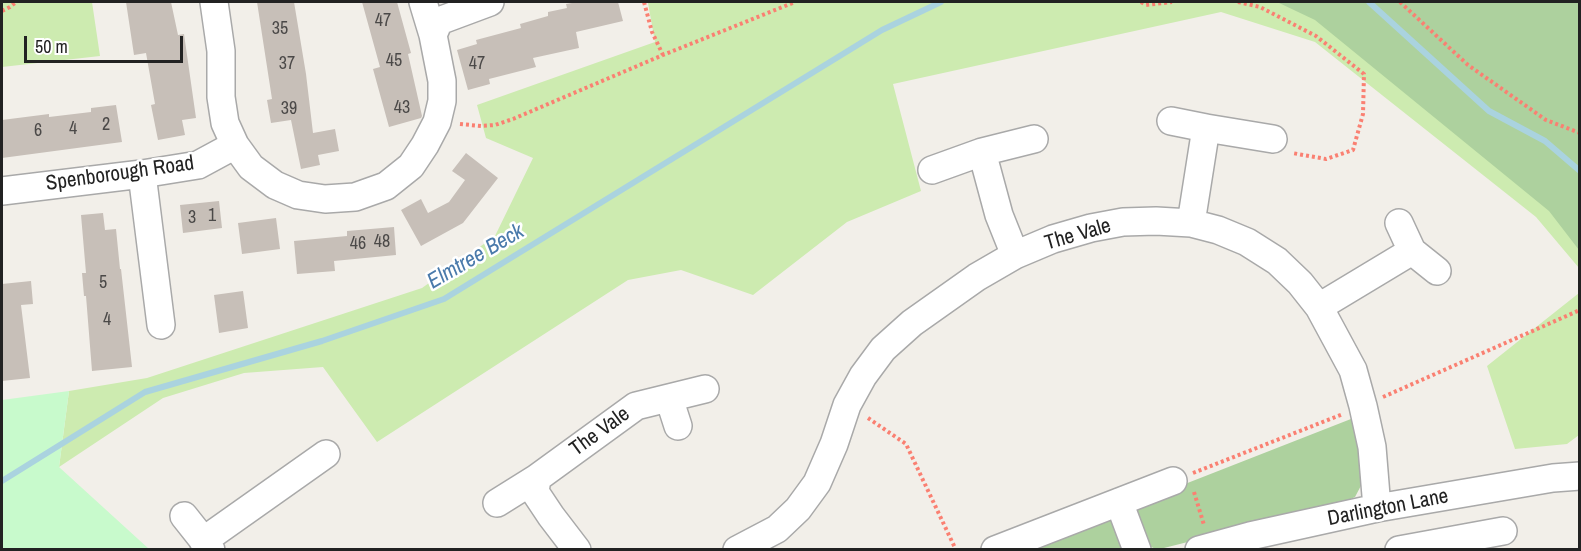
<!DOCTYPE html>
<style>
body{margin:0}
#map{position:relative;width:1581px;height:551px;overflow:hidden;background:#f2efe9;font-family:"Archivo Narrow",sans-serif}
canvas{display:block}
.frame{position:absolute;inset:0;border:3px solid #222;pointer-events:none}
.scale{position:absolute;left:24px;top:36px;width:159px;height:27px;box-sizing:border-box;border:3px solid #222;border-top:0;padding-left:8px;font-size:18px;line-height:21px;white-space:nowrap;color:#222;-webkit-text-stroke:4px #fff;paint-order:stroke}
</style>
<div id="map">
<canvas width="1581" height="551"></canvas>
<div class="frame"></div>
<div class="scale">50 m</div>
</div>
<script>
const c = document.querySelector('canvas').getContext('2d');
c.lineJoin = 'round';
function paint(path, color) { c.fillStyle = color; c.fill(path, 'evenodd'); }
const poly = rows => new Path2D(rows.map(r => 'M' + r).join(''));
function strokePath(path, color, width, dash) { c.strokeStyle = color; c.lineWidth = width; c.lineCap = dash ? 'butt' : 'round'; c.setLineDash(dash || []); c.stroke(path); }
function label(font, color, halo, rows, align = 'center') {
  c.font = font + ' "Archivo Narrow",sans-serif'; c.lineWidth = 5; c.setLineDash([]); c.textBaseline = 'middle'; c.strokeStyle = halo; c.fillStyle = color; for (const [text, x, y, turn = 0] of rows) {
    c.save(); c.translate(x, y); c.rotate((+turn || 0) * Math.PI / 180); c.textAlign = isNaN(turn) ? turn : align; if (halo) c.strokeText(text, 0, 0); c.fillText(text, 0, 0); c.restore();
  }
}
const grass = poly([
 [2,2,92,2,100,56,2,67],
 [651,2,1579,2,1579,268,1536,217,1315,42,1221,12,893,84,921,191,847,222,753,295,681,270,628,280,377,442,323,367,244,373,163,398,59,467,69,391,147,378,422,288,495,236,533,158,486,138,477,105,655,42,648,3],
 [1579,293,1579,435,1567,444,1515,449,1487,366]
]);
const forest = poly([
 [1277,2,1579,2,1579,250,1549,211,1315,20],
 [1356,417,1364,480,1355,497,1342,503,1160,549,1156,549,1144,544,1136,516,1139,502],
 [1108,514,1118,518,1125,549,1018,550]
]);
const park = poly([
 [69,391,59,467,149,549,2,549,2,400]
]);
const stream = poly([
 [1369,2,1489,111,1545,141,1580,171],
 [2,481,145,392,322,341,444,299,882,30,941,2]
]);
const building = poly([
 [126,2,171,2,178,35,184,34,196,118,182,120,185,135,158,140,151,105,155,104,146,53,134,55],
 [257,2,294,2,306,74,313,133,335,129,339,151,318,155,320,165,301,169,291,120,271,123,267,100,272,99],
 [362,2,397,2,411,53,408,54,422,116,421,118,389,127,373,69,380,67],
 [578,2,618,2,623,21,576,32,579,48,533,58,536,67,489,79,490,84,468,90,457,50,477,44,476,40,521,28,520,24,548,16,548,12,567,8,566,4],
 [116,105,122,142,2,158,2,120,49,114,49,117,91,112,91,108],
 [466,153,498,178,463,223,421,246,401,210,421,199,428,213,449,202,465,180,452,171],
 [219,201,222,228,183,233,180,205],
 [103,213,105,230,116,229,120,269,121,269,132,367,92,371,86,296,84,296,82,273,86,273,81,215],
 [276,218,280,249,242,254,238,223],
 [394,227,396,255,334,261,335,271,297,274,294,241,347,236,347,231],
 [31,281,33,304,21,305,30,378,2,381,2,284],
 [243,291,248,328,219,333,214,295]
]);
const path = poly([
 [644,2,652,32,663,55],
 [1141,2,1146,5,1172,2],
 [1238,2,1260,7,1316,36,1364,74,1363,114,1353,150,1326,159,1292,153],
 [1400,2,1468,65,1546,120,1580,133],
 [2,11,10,7,16,2],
 [460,124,481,126,495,125,513,119,663,55,795,2],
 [1383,397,1580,310],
 [868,418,906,444,956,550],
 [1193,473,1343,414],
 [1194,492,1204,525]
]);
const minor = poly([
 [214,2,221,51,221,97,225,123,235,145,251,167,275,185,298,195,325,199,355,197,386,186,411,166,425,145,437,122,442,101,442,81,433,35,423,2],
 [433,35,439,21,490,2],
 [1171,121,1206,128],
 [932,170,982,152],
 [142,174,161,325],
 [2,191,142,174,198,165,235,145],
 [1191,223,1206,128,1273,139],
 [1399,223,1412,251],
 [1015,255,999,215,982,152,1034,139],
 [1319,307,1412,251,1437,271],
 [669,398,678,426],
 [1119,502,1137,550],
 [497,503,537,478],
 [184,516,211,550],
 [203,541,326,454],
 [577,550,551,516,535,492,537,478,636,406,705,389],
 [737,550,777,529,798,509,817,483,834,444,847,405,863,376,883,349,912,323,977,277,1015,255,1053,239,1091,228,1123,222,1156,221,1191,223,1218,230,1247,242,1277,261,1300,283,1319,307,1353,370,1363,406,1372,447,1377,508],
 [995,550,1173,481],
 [1199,550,1250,536,1377,508,1553,478,1580,476],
 [1399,550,1503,531]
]);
const numberNames = [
 ["47",383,21],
 ["35",280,29],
 ["45",394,61],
 ["37",287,64],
 ["47",477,64],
 ["43",402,108],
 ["39",289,109],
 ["2",106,125],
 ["4",73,129],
 ["6",38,131],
 ["1",212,216],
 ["3",192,218],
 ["48",382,242],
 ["46",358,244],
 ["5",103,283],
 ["4",107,320]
];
const streetNames = [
 ["Spenborough Road",120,174,-8],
 ["The Vale",1078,235,-16],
 ["The Vale",600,432,-36],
 ["Darlington Lane",1388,508,-11]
];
const waterNames = [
 ["Elmtree Beck",476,257,-30]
];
paint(grass, '#cdebb0');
paint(forest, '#add19e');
paint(park, '#c8facc');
strokePath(stream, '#aad3df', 6);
paint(building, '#c7bfb8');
strokePath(minor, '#a9a9a9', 30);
strokePath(path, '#fa8072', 4, [3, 3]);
strokePath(minor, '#fff', 27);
label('18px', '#4b4948', null, numberNames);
label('21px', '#222', '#fff', streetNames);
label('italic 22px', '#4a7aab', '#fff', waterNames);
</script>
